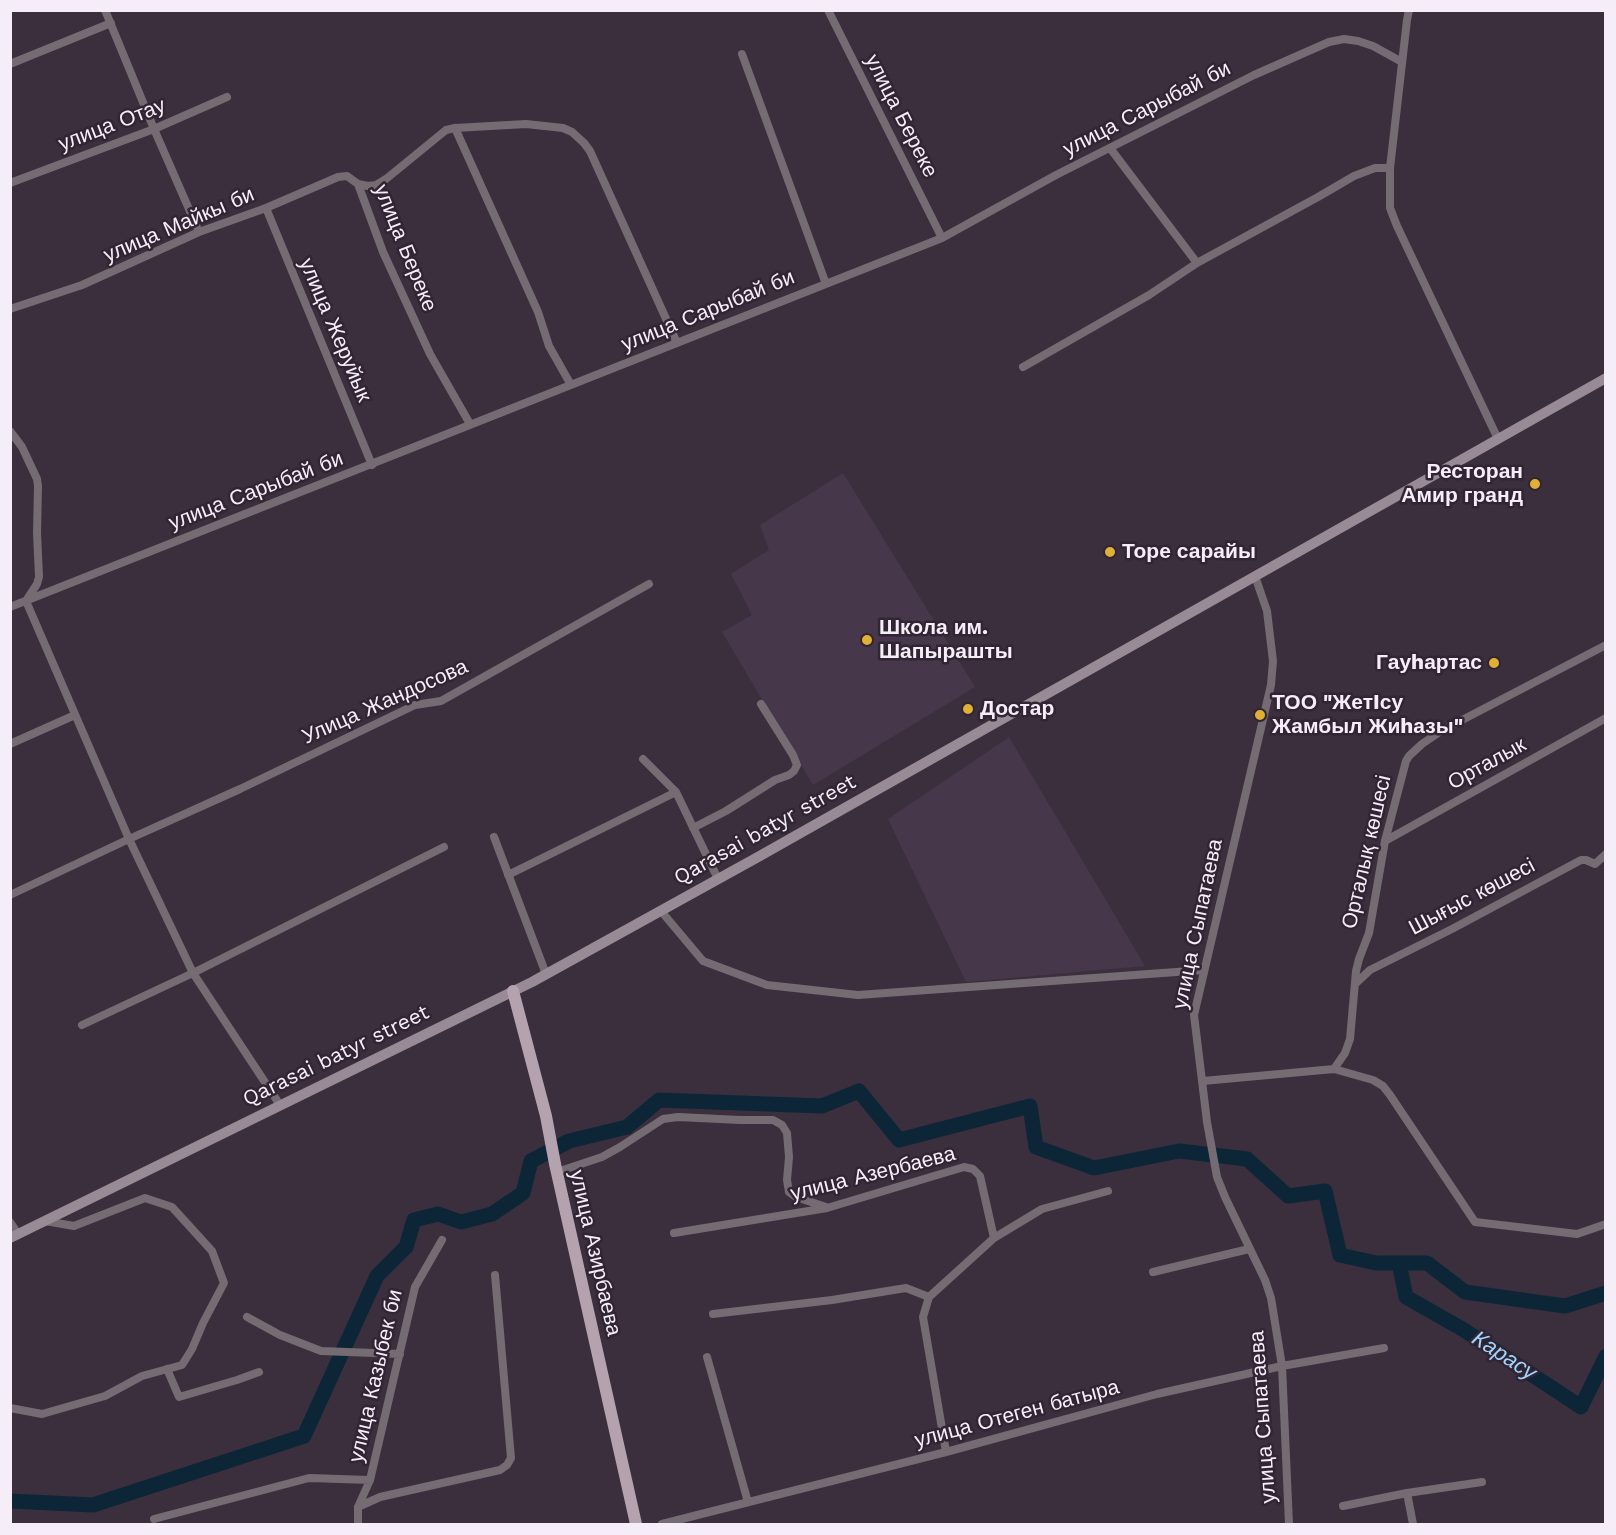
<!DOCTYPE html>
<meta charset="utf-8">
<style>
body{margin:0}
#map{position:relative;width:1616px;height:1535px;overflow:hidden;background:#3b2f3d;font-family:"Work Sans",sans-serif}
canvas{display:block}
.frame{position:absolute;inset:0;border:12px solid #f5edf7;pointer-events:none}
</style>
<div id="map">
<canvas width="1616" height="1535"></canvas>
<div class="frame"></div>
</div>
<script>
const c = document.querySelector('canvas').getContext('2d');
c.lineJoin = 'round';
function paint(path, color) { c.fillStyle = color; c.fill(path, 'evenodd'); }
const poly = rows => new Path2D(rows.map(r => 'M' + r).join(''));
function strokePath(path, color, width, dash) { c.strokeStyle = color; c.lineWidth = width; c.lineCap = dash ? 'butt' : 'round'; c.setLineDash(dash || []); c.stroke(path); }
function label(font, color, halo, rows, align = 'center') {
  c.font = font + ' "Work Sans",sans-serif'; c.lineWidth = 5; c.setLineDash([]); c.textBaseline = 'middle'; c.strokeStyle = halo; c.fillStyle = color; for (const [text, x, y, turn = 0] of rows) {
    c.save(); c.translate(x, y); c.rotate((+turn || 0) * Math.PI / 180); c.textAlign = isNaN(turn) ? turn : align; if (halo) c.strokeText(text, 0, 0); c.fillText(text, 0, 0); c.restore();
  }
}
const built = poly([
 [843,473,975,687,813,785,722,632,752,615,731,574,769,550,760,525],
 [1009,737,1145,966,966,982,888,819]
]);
const river = poly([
 [1399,1263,1406,1297,1464,1330,1581,1407,1606,1356],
 [10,1501,93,1505,304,1436,377,1276,406,1247,414,1220,438,1214,461,1222,492,1214,523,1193,531,1161,569,1141,627,1127,659,1100,822,1106,859,1091,899,1140,1030,1106,1036,1147,1094,1168,1179,1151,1247,1159,1288,1196,1325,1191,1340,1255,1376,1263,1427,1263,1465,1292,1565,1306,1606,1293]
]);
const minor = poly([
 [105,10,154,129,199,232],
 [828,10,942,238],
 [1409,10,1407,20,1390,168,1390,208,1397,226,1498,439],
 [742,54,826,284],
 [10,64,111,23],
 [455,128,538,312,549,346,571,385],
 [1110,148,1197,263],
 [10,183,154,129,227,97],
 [358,184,383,252,430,354,470,424],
 [266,208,372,465],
 [10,309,82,285,199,232,266,208,338,177,347,176,358,184,368,186,376,185,386,179,446,130,455,128,526,124,563,128,572,132,584,143,590,151,677,343],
 [1023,367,1149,295,1197,263,1318,197,1354,176,1375,168,1390,168],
 [10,431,22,447,37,479,38,486,37,533,39,577,37,584,26,601,129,839,193,973,280,1105],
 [1255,576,1267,611,1273,661,1271,685,1194,1015,1207,1122,1217,1177,1225,1197,1265,1280,1271,1298,1282,1366,1289,1524],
 [10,607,942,238,1056,175,1254,75,1329,42,1344,39,1358,41,1373,46,1402,62],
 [10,744,75,715],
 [643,759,676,792,718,879],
 [693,828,726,811,775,780,789,775,794,771,797,765,793,755,761,704],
 [494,837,546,974],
 [1385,841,1606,718],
 [508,875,676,792],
 [10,895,129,839,240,789,415,705,441,701,649,584],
 [661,911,703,961,767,985,858,995,1204,970],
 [1355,984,1370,970,1452,929,1581,860,1586,860,1595,864,1606,854],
 [82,1025,193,973,444,847],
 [1334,1069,1345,1053,1350,1039,1356,971,1359,959,1369,933,1385,841,1406,761,1409,756,1422,744,1441,731,1606,645],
 [1203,1081,1334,1069,1373,1080,1383,1086,1390,1095,1475,1222,1577,1234,1606,1224],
 [557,1172,602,1157,620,1147,663,1119,678,1117,740,1120,773,1120,782,1125,787,1133,789,1157,787,1180,789,1192,796,1197,826,1207],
 [10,1222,18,1234],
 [674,1233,827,1208,964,1167,973,1169,980,1176,994,1238,929,1297,923,1317,946,1452],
 [994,1238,1042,1209,1108,1191],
 [1153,1272,1249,1249],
 [713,1314,832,1300,906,1288,929,1297],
 [247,1317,280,1335,321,1351,400,1354],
 [707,1357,748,1502],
 [167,1369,179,1397,237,1380,259,1372],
 [10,1408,42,1414,105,1396,142,1376,182,1365,192,1349,203,1323,224,1283,212,1251,172,1207,145,1198,74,1226,45,1221],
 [1407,1493,1413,1524],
 [1343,1506,1407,1493,1482,1482],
 [358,1507,380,1497,500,1470,507,1465,511,1458,495,1275],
 [154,1519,309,1478,370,1480],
 [358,1524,358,1507,370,1480,415,1287,442,1240],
 [662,1524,946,1452,1157,1394,1282,1366,1384,1348]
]);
const secondary = poly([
 [10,1238,532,982,758,857,1606,378]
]);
const primary = poly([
 [513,991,546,1116,555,1164,636,1524]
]);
const markers = [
 [1535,484,6,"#dfb034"],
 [1110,552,6,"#dfb034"],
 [867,640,6,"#dfb034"],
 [1494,663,6,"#dfb034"],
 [968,709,6,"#dfb034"],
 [1260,715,6,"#dfb034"]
];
const streetNames = [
 ["улица Сарыбай би",1147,109,-27],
 ["улица Береке",901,116,63],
 ["улица Отау",112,125,-21],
 ["улица Майкы би",179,225,-23],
 ["улица Береке",405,248,68],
 ["улица Сарыбай би",708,311,-22],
 ["улица Жеруйык",335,330,67],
 ["улица Сарыбай би",256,491,-21],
 ["Улица Жандосова",385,702,-24],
 ["Орталык",1487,764,-29],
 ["Qarasai batyr street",765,830,-29],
 ["Орталық көшесі",1367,852,-77],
 ["Шығыс көшесі",1472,897,-28],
 ["улица Сыпатаева",1198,924,-78],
 ["Qarasai batyr street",336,1056,-26],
 ["улица Азербаева",873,1174,-14],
 ["улица Азирбаева",595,1253,77],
 ["улица Казыбек би",376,1376,-77],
 ["улица Отеген батыра",1017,1414,-15],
 ["улица Сыпатаева",1263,1417,-94]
];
const poiNames = [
 ["Ресторан",1523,472,"right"],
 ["Амир гранд",1523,496,"right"],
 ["Торе сарайы",1122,552],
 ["Школа им.",879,628],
 ["Шапырашты",879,652],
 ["Гауhартас",1482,663,"right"],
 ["ТОО \"ЖетIсу",1272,703],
 ["Жамбыл Жиhазы\"",1272,727],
 ["Достар",980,709]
];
const waterNames = [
 ["Карасу",1504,1356,33]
];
paint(built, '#47374a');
strokePath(river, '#0c2638', 15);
strokePath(minor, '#746c72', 8);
strokePath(secondary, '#988b95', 10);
strokePath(primary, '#b4a3af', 12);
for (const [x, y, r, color] of markers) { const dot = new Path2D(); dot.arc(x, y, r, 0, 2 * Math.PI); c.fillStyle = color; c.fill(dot); strokePath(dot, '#312533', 2); }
label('21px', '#f5edf7', '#312533', streetNames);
label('bold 21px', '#f5edf7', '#312533', poiNames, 'left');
label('italic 22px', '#a1d4fc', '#312533', waterNames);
</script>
